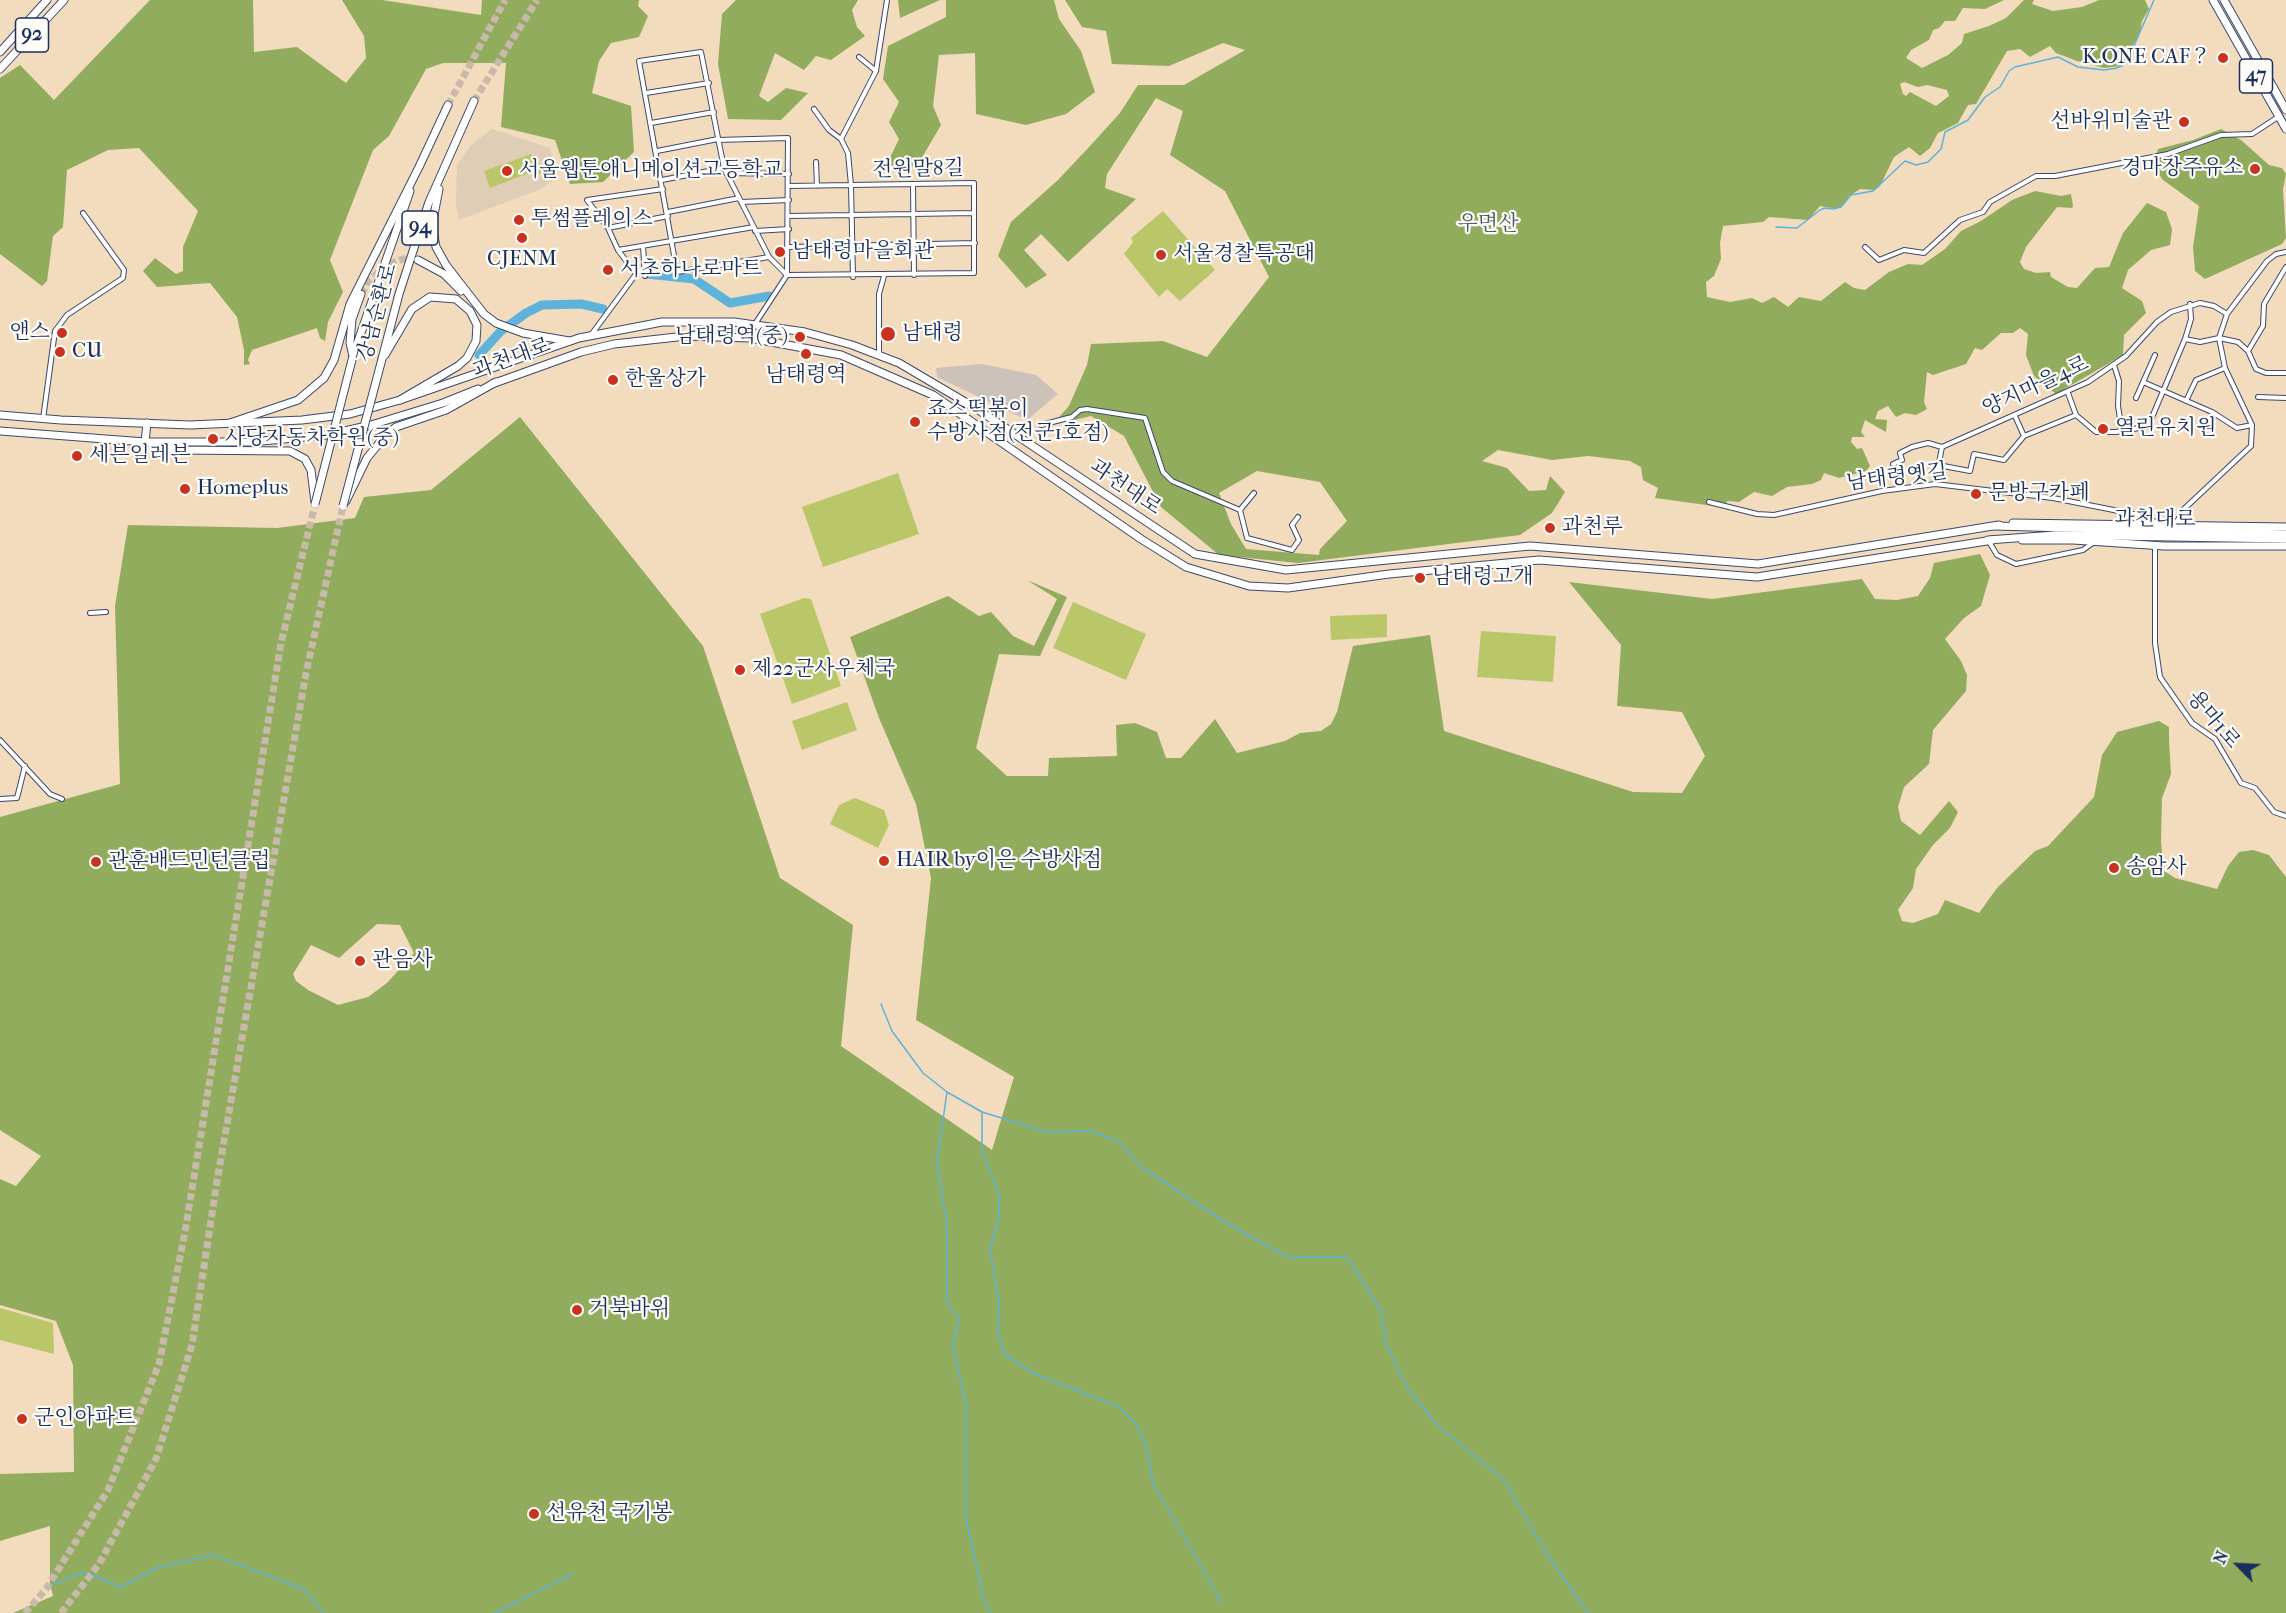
<!DOCTYPE html>
<meta charset="utf-8">
<style>
body{margin:0}
#map{position:relative;width:2286px;height:1613px;overflow:hidden;background:#f3dbbd;font-family:"IM FELL French Canon",serif}
canvas{display:block}
.north{position:absolute;left:2208px;top:1535px;width:60px;height:60px;-webkit-text-stroke:4px #fdfcf7;paint-order:stroke;rotate:294deg;font-size:16px;font-weight:700;line-height:24px;text-align:center;color:#1b2f5e}
.north::after{content:'';display:block;margin:auto;width:21px;height:27px;background:#1b2f5e;clip-path:polygon(50% 0,100% 100%,50% 72%,0 100%)}
</style>
<div id="map">
<canvas width="2286" height="1613"></canvas>
<div class="north">N</div>
</div>
<script>
const c = document.querySelector('canvas').getContext('2d');
c.lineJoin = 'round';
function paint(path, color) { c.fillStyle = color; c.fill(path, 'evenodd'); }
const poly = rows => new Path2D(rows.map(r => 'M' + r).join(''));
function strokePath(path, color, width, dash) { c.strokeStyle = color; c.lineWidth = width; c.lineCap = dash ? 'butt' : 'round'; c.setLineDash(dash || []); c.stroke(path); }
function label(font, color, halo, rows, align = 'center') {
  c.font = font + ' "IM FELL French Canon","Noto Serif KR",serif'; c.lineWidth = 4.5; c.setLineDash([]); c.textBaseline = 'middle'; c.strokeStyle = halo; c.fillStyle = color; for (const [text, x, y, turn = 0] of rows) {
    c.save(); c.translate(x, y); c.rotate((+turn || 0) * Math.PI / 180); c.textAlign = isNaN(turn) ? turn : align; if (halo) c.strokeText(text, 0, 0); c.fillText(text, 0, 0); c.restore();
  }
}
const built = poly([
 [492,129,550,148,558,177,541,189,459,220,456,205,457,165,471,145]
]);
const industrial = poly([
 [982,364,1036,375,1058,394,1027,420,937,377,936,368]
]);
const green = poly([
 [531,154,544,171,540,174,534,171,490,188,484,171],
 [1163,211,1215,270,1180,301,1167,289,1159,297,1124,254,1133,242,1131,238],
 [898,473,919,534,823,567,802,507],
 [804,598,811,599,841,686,792,704,760,614],
 [1073,602,1146,634,1126,680,1053,648],
 [1387,614,1387,637,1331,640,1330,616],
 [1481,631,1556,636,1553,682,1477,677],
 [847,702,857,730,802,750,792,721],
 [855,798,884,810,889,825,878,848,830,824,839,805],
 [0,1308,53,1323,54,1354,0,1340]
]);
const forest = poly([
 [150,0,253,0,254,52,297,47,346,83,366,58,364,36,342,0,382,0,481,15,482,0,639,0,638,6,648,16,639,37,611,43,599,61,592,93,631,106,634,152,603,182,570,184,555,140,501,127,506,63,443,63,426,69,389,136,373,150,330,260,343,292,328,322,325,341,320,338,317,328,252,350,248,360,250,364,244,365,244,350,237,317,210,283,157,287,143,271,155,258,176,274,183,271,183,247,198,211,139,148,108,150,67,170,63,227,53,236,47,281,42,286,0,254,0,78,20,65,54,100],
 [736,0,858,0,852,10,857,27,865,36,831,60,816,56,804,70,775,53,759,96,768,102,786,88,808,93,781,120,728,119,718,64,722,14],
 [898,0,940,0,900,18],
 [946,0,1054,0,1059,19,1081,51,1095,92,1066,114,1026,125,976,114,975,53,939,55,933,106,941,125,917,166,884,170,899,139,889,122,899,102,883,79,888,46,946,17],
 [1065,0,2004,0,1985,9,1963,8,1955,21,1945,21,1939,28,1933,30,1929,40,1911,50,1906,58,1922,68,1948,55,1962,43,1964,34,1989,26,2006,18,2024,0,2034,0,2032,4,2053,11,2082,7,2099,0,2145,0,2149,9,2142,21,2140,33,2121,66,2104,68,2077,61,2056,53,2050,46,2030,57,2020,49,2007,51,1976,104,1968,105,1958,123,1938,133,1930,148,1920,156,1909,147,1894,157,1880,186,1875,190,1860,189,1848,197,1846,202,1837,209,1820,206,1808,220,1769,217,1763,222,1723,226,1720,243,1721,259,1714,276,1706,282,1707,297,1730,302,1752,298,1762,303,1774,297,1788,307,1799,297,1821,301,1845,282,1854,288,1865,290,1889,272,1908,264,1922,265,1945,249,1961,231,1981,221,2012,200,2035,191,2061,196,2071,194,2073,206,2072,208,2057,207,2026,247,2020,262,2024,269,2036,273,2050,272,2051,277,2068,287,2077,288,2095,268,2109,267,2123,233,2147,203,2166,212,2172,229,2170,245,2151,250,2128,270,2122,288,2142,301,2146,313,2124,335,2123,355,2056,394,2034,376,2026,355,2028,334,2020,328,2013,333,2001,333,1982,350,1975,348,1966,364,1933,375,1927,372,1924,402,1927,409,1916,415,1905,413,1896,417,1888,406,1878,411,1875,419,1887,420,1886,432,1865,420,1861,432,1865,437,1852,437,1851,442,1857,449,1862,448,1870,466,1866,471,1839,478,1824,473,1821,480,1812,484,1787,487,1772,496,1754,492,1739,502,1728,501,1721,507,1655,498,1658,488,1643,480,1641,467,1630,461,1588,456,1552,460,1498,450,1482,461,1507,468,1529,491,1546,490,1550,476,1565,492,1552,513,1520,535,1298,563,1219,555,1161,507,1124,436,1091,416,1066,422,1059,417,1069,406,1087,365,1091,344,1163,341,1207,357,1269,277,1225,191,1170,155,1183,111,1156,98,1107,174,1105,188,1136,199,1068,262,1041,234,1024,250,1047,275,1026,288,998,256,1011,222,1058,180,1090,146,1120,113,1138,85,1184,85,1245,50,1223,43,1169,66,1112,64,1106,31,1082,27],
 [1904,82,1918,87,1927,85,1947,90,1949,96,1936,106,1910,92,1906,96,1903,94,1900,84],
 [1257,471,1320,482,1347,521,1320,549,1319,555,1246,549,1231,524,1219,493],
 [2221,129,2241,140,2269,165,2282,168,2286,174,2283,189,2286,238,2282,244,2205,279,2195,271,2193,247,2199,206,2163,180,2153,165,2158,149,2193,140],
 [520,417,703,646,780,878,853,925,841,1046,992,1150,1014,1077,916,1020,931,878,916,804,879,718,850,637,948,596,979,616,991,612,1013,636,1034,646,1057,599,1027,580,1067,597,1040,656,999,654,976,748,1007,776,1048,776,1049,758,1117,756,1116,725,1135,723,1157,732,1166,758,1181,758,1215,719,1237,753,1285,741,1300,733,1321,731,1331,724,1337,712,1353,646,1430,635,1444,731,1633,792,1682,793,1705,756,1682,712,1617,706,1621,645,1569,582,1712,599,1862,579,1875,599,1897,600,1918,596,1930,578,1934,563,1980,554,1990,575,1981,606,1964,618,1945,639,1961,661,1967,675,1966,691,1933,730,1929,764,1904,787,1898,807,1901,821,1920,835,1949,801,1958,812,1950,828,1933,845,1916,869,1913,888,1898,910,1902,921,1913,923,1938,914,1945,900,1979,913,1997,888,2035,851,2048,846,2094,797,2102,755,2117,732,2159,721,2169,727,2169,741,2171,774,2162,798,2161,842,2164,871,2175,878,2217,889,2228,866,2239,852,2253,850,2269,855,2286,877,2286,1613,13,1613,53,1596,50,1584,50,1526,0,1541,0,1474,74,1472,73,1365,56,1321,0,1305,0,1179,16,1186,41,1156,0,1130,0,817,120,784,115,606,128,525,277,528,355,518,364,497,431,490],
 [377,924,400,925,414,953,387,983,368,997,338,1005,308,990,296,981,293,974,311,945,339,958]
]);
const stream = poly([
 [1776,227,1797,228,1820,210,1825,208,1833,209,1841,207,1851,195,1873,191,1905,161,1916,165,1928,162,1941,149,1945,132,1968,120,1985,97,2000,87,2009,71,2015,67,2058,57,2078,67,2104,70,2117,68,2125,64,2130,55,2154,0],
 [881,1004,892,1031,923,1073,947,1092,937,1162,947,1226,947,1303,959,1319,953,1346,966,1405,966,1518,984,1600,990,1613],
 [947,1092,982,1112,1047,1132,1091,1131,1120,1142,1141,1167,1225,1222,1288,1257,1347,1257,1381,1311,1386,1344,1408,1389,1438,1426,1505,1481,1546,1553,1588,1613],
 [982,1113,982,1152,999,1194,999,1217,990,1250,999,1302,998,1332,1004,1354,1035,1374,1118,1406,1135,1423,1146,1444,1153,1483,1222,1603],
 [53,1584,85,1572,121,1587,159,1567,214,1555,304,1589,324,1613],
 [495,1613,572,1574]
]);
const river = poly([
 [647,274,694,279,730,303,769,296],
 [479,355,501,331,526,313,542,305,581,304,603,309]
]);
const trunkTunnel = poly([
 [474,101,537,0],
 [448,105,505,0],
 [361,294,370,280,387,265,403,259,415,259],
 [25,1613,46,1589,108,1490,159,1364,185,1232,281,643,315,504],
 [61,1613,99,1564,156,1459,192,1345,217,1181,306,673,343,506]
]);
const minor = poly([
 [859,57,876,71],
 [646,93,709,83],
 [814,109,829,130,841,139],
 [651,123,714,112],
 [718,140,788,138,787,275,755,324],
 [657,151,718,139],
 [816,162,817,186],
 [726,173,789,174],
 [662,180,724,168],
 [913,185,914,275],
 [741,202,789,200],
 [668,212,739,198],
 [789,216,974,213],
 [608,228,668,216],
 [755,231,789,229],
 [643,246,645,276],
 [789,247,975,243],
 [1865,247,1879,260,1904,250,1924,253,1960,220,1983,212,1990,202,2036,176,2055,176,2168,154,2221,135,2252,134,2278,117],
 [618,250,754,227],
 [769,257,677,272,639,61,701,52,724,168,769,257,787,275],
 [787,275,974,273,974,183,789,186],
 [853,277,851,185,848,153,841,139,876,71,887,0],
 [591,335,636,274,618,250,608,228,587,200,663,189],
 [2185,339,2200,342,2219,338,2238,342,2248,351,2256,369,2266,373,2286,373],
 [2248,351,2263,326,2264,304,2286,267],
 [879,354,879,294,884,276],
 [2114,365,2119,381,2118,406,2122,431],
 [2143,382,2212,412,2237,428,2252,425],
 [2068,393,2076,415,2096,432,2116,432,2151,426,2150,422,2185,339,2191,319,2190,304],
 [2258,397,2286,398],
 [2136,398,2155,355],
 [2186,401,2196,380,2225,368],
 [43,419,55,331,67,315,123,278,124,270,83,213],
 [1041,425,1072,417,1080,410,1087,409,1145,418,1163,472,1172,481,1240,510,1247,538,1292,550,1299,540,1292,525,1298,517],
 [2024,436,2076,415],
 [1893,464,1902,460,1900,453,1912,447,1928,443,1942,447],
 [1938,465,1970,471,1974,454,2004,460,2024,436,2015,416],
 [1935,484,1942,447,2088,382,2126,356,2157,322,2171,312,2200,303,2214,306,2227,314],
 [1709,502,1757,514,1774,515,1882,491,1935,484,2053,498,2144,516,2159,524],
 [1240,510,1254,493],
 [2176,523,2184,509,2251,446,2252,425,2225,368,2219,338,2227,314,2267,261,2276,254,2286,252],
 [1988,540,1997,555,2016,564,2083,550,2094,542],
 [2155,546,2155,643,2160,677,2192,723,2215,739,2241,783,2255,788,2274,812,2286,816],
 [90,613,106,612],
 [0,740,50,794,62,799],
 [0,799,17,798,25,766]
]);
const primary = poly([
 [2213,0,2286,129],
 [2224,0,2286,110],
 [0,52,47,0],
 [0,69,64,0],
 [492,384,581,352,614,344,686,336,750,338,841,355,933,395,1141,539,1186,567,1249,586,1288,588,1389,574,1539,560,1757,577,1993,540],
 [0,415,61,420,190,425,302,420,350,414,400,400,579,338,662,322,734,322,805,332,852,345,899,363,977,409,1195,554,1286,570,1530,546,1758,564,1999,525],
 [0,431,145,442,251,442,327,435,371,425,443,403,478,389],
 [145,442,147,423],
 [2013,523,2286,527],
 [2022,540,2073,540,2164,546,2286,546]
]);
const trunk = poly([
 [419,167,448,105],
 [439,189,432,225,436,247,446,265,484,314,496,323,523,333,569,341],
 [418,260,444,274,461,291],
 [385,355,412,309,430,297,456,299,470,311,477,325,476,341,467,358,458,366,400,400],
 [353,356,410,191],
 [353,356,350,343,352,319,361,294],
 [382,359,399,294,429,202,474,101],
 [230,423,298,400,324,378,334,360,350,304,420,165],
 [149,442,175,450,290,451,305,459,311,470,315,502],
 [346,501,367,458,385,436,396,427,446,410,496,382],
 [1995,526,2286,534],
 [1988,540,2055,535,2286,539]
]);
const trunkBridge = poly([
 [315,504,353,356],
 [343,506,382,359]
]);
const markers = [
 [2223,58,6,"#c8321e"],
 [2184,122,6,"#c8321e"],
 [2255,169,6,"#c8321e"],
 [507,171,6,"#c8321e"],
 [519,220,6,"#c8321e"],
 [522,238,6,"#c8321e"],
 [780,252,6,"#c8321e"],
 [1161,255,6,"#c8321e"],
 [608,270,6,"#c8321e"],
 [62,333,6,"#c8321e"],
 [888,334,8,"#c8321e"],
 [800,337,6,"#c8321e"],
 [60,352,6,"#c8321e"],
 [806,354,6,"#c8321e"],
 [613,380,6,"#c8321e"],
 [915,422,6,"#c8321e"],
 [2103,429,6,"#c8321e"],
 [213,439,6,"#c8321e"],
 [77,456,6,"#c8321e"],
 [185,489,6,"#c8321e"],
 [1976,494,6,"#c8321e"],
 [1550,528,6,"#c8321e"],
 [1420,578,6,"#c8321e"],
 [740,670,6,"#c8321e"],
 [884,861,6,"#c8321e"],
 [96,862,6,"#c8321e"],
 [2114,868,6,"#c8321e"],
 [360,961,6,"#c8321e"],
 [577,1310,6,"#c8321e"],
 [22,1419,6,"#c8321e"],
 [534,1514,6,"#c8321e"]
];
const shields = [
 [32,35,33],
 [2256,76,33],
 [420,228,36]
];
const shieldNames = [
 ["92",32,35],
 ["47",2256,76],
 ["94",420,228]
];
const poiNames = [
 ["K.ONE CAF？",2211,58,"right"],
 ["선바위미술관",2172,122,"right"],
 ["경마장주유소",2243,169,"right"],
 ["서울웹툰애니메이션고등학교",519,171],
 ["투썸플레이스",531,220],
 ["남태령마을회관",792,252],
 ["서울경찰특공대",1173,255],
 ["CJENM",522,260,"center"],
 ["서초하나로마트",620,270],
 ["앤스",50,333,"right"],
 ["남태령",902,334],
 ["남태령역(중)",788,337,"right"],
 ["CU",72,352],
 ["남태령역",806,376,"center"],
 ["한울상가",625,380],
 ["죠스떡볶이",927,410],
 ["수방사점(전군1호점)",927,434],
 ["열린유치원",2115,429],
 ["사당자동차학원(중)",225,439],
 ["세븐일레븐",89,456],
 ["Homeplus",197,489],
 ["문방구카페",1988,494],
 ["과천루",1562,528],
 ["남태령고개",1432,578],
 ["제22군사우체국",752,670],
 ["HAIR by이은 수방사점",896,861],
 ["관훈배드민턴클럽",108,862],
 ["송암사",2126,868],
 ["관음사",372,961],
 ["거북바위",589,1310],
 ["군인아파트",34,1419],
 ["선유천 국기봉",546,1514]
];
const streetNames = [
 ["전원말8길",918,170,-1],
 ["강남순환로",378,313,-75],
 ["과천대로",512,359,-20],
 ["양지마을4로",2036,387,-25],
 ["남태령옛길",1897,478,-7],
 ["과천대로",1125,488,34],
 ["과천대로",2155,520,1],
 ["용마1로",2213,720,50]
];
const parkNames = [
 ["우면산",1488,225]
];
paint(built, '#e0cdb5');
paint(industrial, '#ccc2b9');
paint(green, '#b9c769');
paint(forest, '#92ac5d');
strokePath(stream, '#5db3da', 1.5);
strokePath(river, '#5db3da', 9);
strokePath(trunkTunnel, '#c8b9aa', 7, [7, 3.5]);
strokePath(minor, '#3b496c', 6);
strokePath(primary, '#3b496c', 9);
strokePath(trunk, '#3b496c', 9);
strokePath(minor, '#fff', 4);
strokePath(primary, '#fff', 7);
strokePath(trunk, '#fff', 7);
strokePath(trunkBridge, '#3b496c', 9, []);
strokePath(trunkBridge, '#fff', 7);
for (const [x, y, r, color] of markers) { const dot = new Path2D(); dot.arc(x, y, r, 0, 2 * Math.PI); c.fillStyle = color; c.fill(dot); strokePath(dot, '#fdfcf7', 2); }
for (const [x, y, w] of shields) { const box = new Path2D(); box.roundRect(x - w / 2, y - 17, w, 34, 4.5); c.fillStyle = '#fdfcf7'; c.fill(box); strokePath(box, '#1b2f5e', 1.5); }
label('bold 20px', '#1b2f5e', null, shieldNames);
label('21px', '#1b2f5e', '#fdfcf7', poiNames, 'left');
label('21px', '#1b2f5e', '#fdfcf7', streetNames);
label('21px', '#4a5d61', '#fdfcf7', parkNames);
</script>
